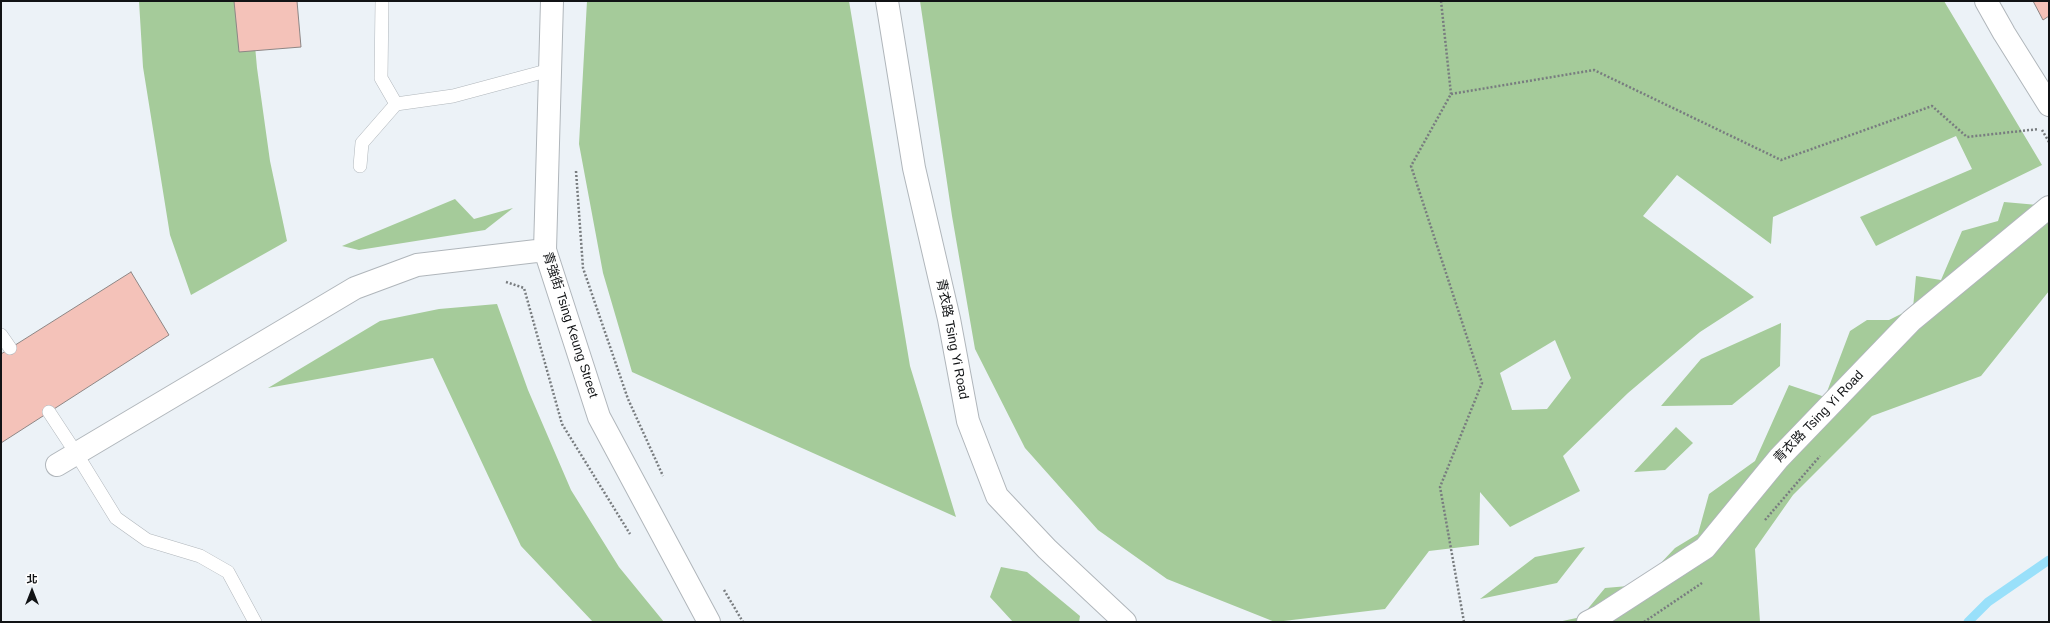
<!DOCTYPE html>
<meta charset="utf-8">
<style>
body{margin:0}
#map{position:relative;width:2050px;height:623px;overflow:hidden;background:#ecf2f7;font-family:Helvetica,"Noto Sans TC",sans-serif}
canvas{display:block}
.frame{position:absolute;inset:0;border:2px solid #111315;pointer-events:none}
.north{position:absolute;left:12px;top:571px;width:40px;height:40px;-webkit-text-stroke:3px #fff;paint-order:stroke;rotate:0deg;font-size:11px;font-weight:700;line-height:16px;text-align:center;color:#111315}
.north::after{content:'';display:block;margin:auto;width:14px;height:18px;background:#111315;clip-path:polygon(50% 0,100% 100%,50% 72%,0 100%)}
</style>
<div id="map">
<canvas width="2050" height="623"></canvas>
<div class="frame"></div>
<div class="north">北</div>
</div>
<script>
const c = document.querySelector('canvas').getContext('2d');
c.lineJoin = 'round';
function paint(path, color) { c.fillStyle = color; c.fill(path, 'evenodd'); }
const poly = rows => new Path2D(rows.map(r => 'M' + r).join(''));
function strokePath(path, color, width, dash) { c.strokeStyle = color; c.lineWidth = width; c.lineCap = dash ? 'butt' : 'round'; c.setLineDash(dash || []); c.stroke(path); }
function label(font, color, halo, rows, align = 'center') {
  c.font = font + ' Helvetica,"Noto Sans TC",sans-serif'; c.lineWidth = 3; c.setLineDash([]); c.textBaseline = 'middle'; c.strokeStyle = halo; c.fillStyle = color; for (const [text, x, y, turn = 0] of rows) {
    c.save(); c.translate(x, y); c.rotate((+turn || 0) * Math.PI / 180); c.textAlign = isNaN(turn) ? turn : align; if (halo) c.strokeText(text, 0, 0); c.fillText(text, 0, 0); c.restore();
  }
}
const green = poly([
 [139,1,251,1,257,68,270,161,287,241,191,295,170,235,143,67],
 [587,1,849,1,910,366,956,517,632,372,603,273,579,144],
 [920,1,1944,1,2042,165,1876,246,1860,217,1972,169,1956,136,1773,217,1771,244,1677,175,1643,216,1754,297,1700,332,1628,393,1563,456,1580,491,1510,527,1480,492,1479,545,1429,551,1385,609,1275,622,1167,579,1098,530,1025,448,975,349,952,216],
 [1555,340,1571,378,1547,409,1512,410,1500,373],
 [455,199,474,219,513,208,485,230,359,250,342,246],
 [2004,202,2049,206,2049,291,1981,376,1872,416,1793,495,1755,549,1760,622,1558,622,1581,617,1605,588,1640,585,1675,548,1698,534,1709,494,1755,461,1789,385,1825,397,1850,331,1867,320,1889,320,1913,308,1916,276,1941,280,1962,231,1998,221],
 [497,304,528,390,571,490,619,567,664,622,593,622,521,546,433,358,268,388,380,321,439,309],
 [1781,323,1780,366,1732,405,1661,406,1701,359],
 [1676,427,1693,443,1665,470,1634,472],
 [1585,547,1557,583,1480,599,1535,557],
 [1001,567,1027,572,1080,616,1079,622,1013,622,990,597]
]);
const stream = poly([
 [1968,622,1988,602,2049,560]
]);
const building = poly([
 [234,1,297,1,301,47,239,52,234,1],
 [2033,1,2049,1,2049,16,2043,20,2033,1],
 [131,272,169,335,1,443,1,354,131,272]
]);
const path = poly([
 [1441,1,1451,94],
 [2042,130,2049,142],
 [576,171,583,268,628,399,663,476],
 [506,282,524,288,562,424,630,534],
 [1765,520,1820,456],
 [724,590,743,622],
 [1464,622,1440,487,1482,383,1411,166,1451,94,1594,70,1781,160,1932,106,1967,137,2039,129],
 [1644,622,1702,583]
]);
const service = poly([
 [382,1,381,78,396,104,453,96,550,70],
 [360,166,362,143,396,104],
 [1,335,10,348],
 [49,412,76,453,116,518,147,540,200,556,228,572,255,622]
]);
const minor = poly([
 [552,1,545,250,599,417,709,622],
 [1986,1,2004,33,2049,105],
 [57,465,355,288,417,265,545,250]
]);
const secondary = poly([
 [887,1,914,168,949,319,968,421,997,496,1047,549,1125,622],
 [1588,622,1600,616,1705,548,1779,458,1911,321,2049,207]
]);
const streetNames = [
 ["青強街 Tsing Keung Street",570,325,72],
 ["青衣路 Tsing Yi Road",952,339,79],
 ["青衣路 Tsing Yi Road",1819,417,-46]
];
paint(green, '#a5cb9a');
strokePath(stream, '#99e0fa', 9);
paint(building, '#f4c2b9');
strokePath(building, '#8d8685', 1);
strokePath(service, '#b0b6bb', 14);
strokePath(minor, '#b0b6bb', 24);
strokePath(secondary, '#b0b6bb', 24);
strokePath(path, '#787c7f', 2.5, [2, 2]);
strokePath(service, '#fff', 13);
strokePath(minor, '#fff', 22);
strokePath(secondary, '#fff', 22);
label('13px', '#111315', '#fff', streetNames);
</script>
